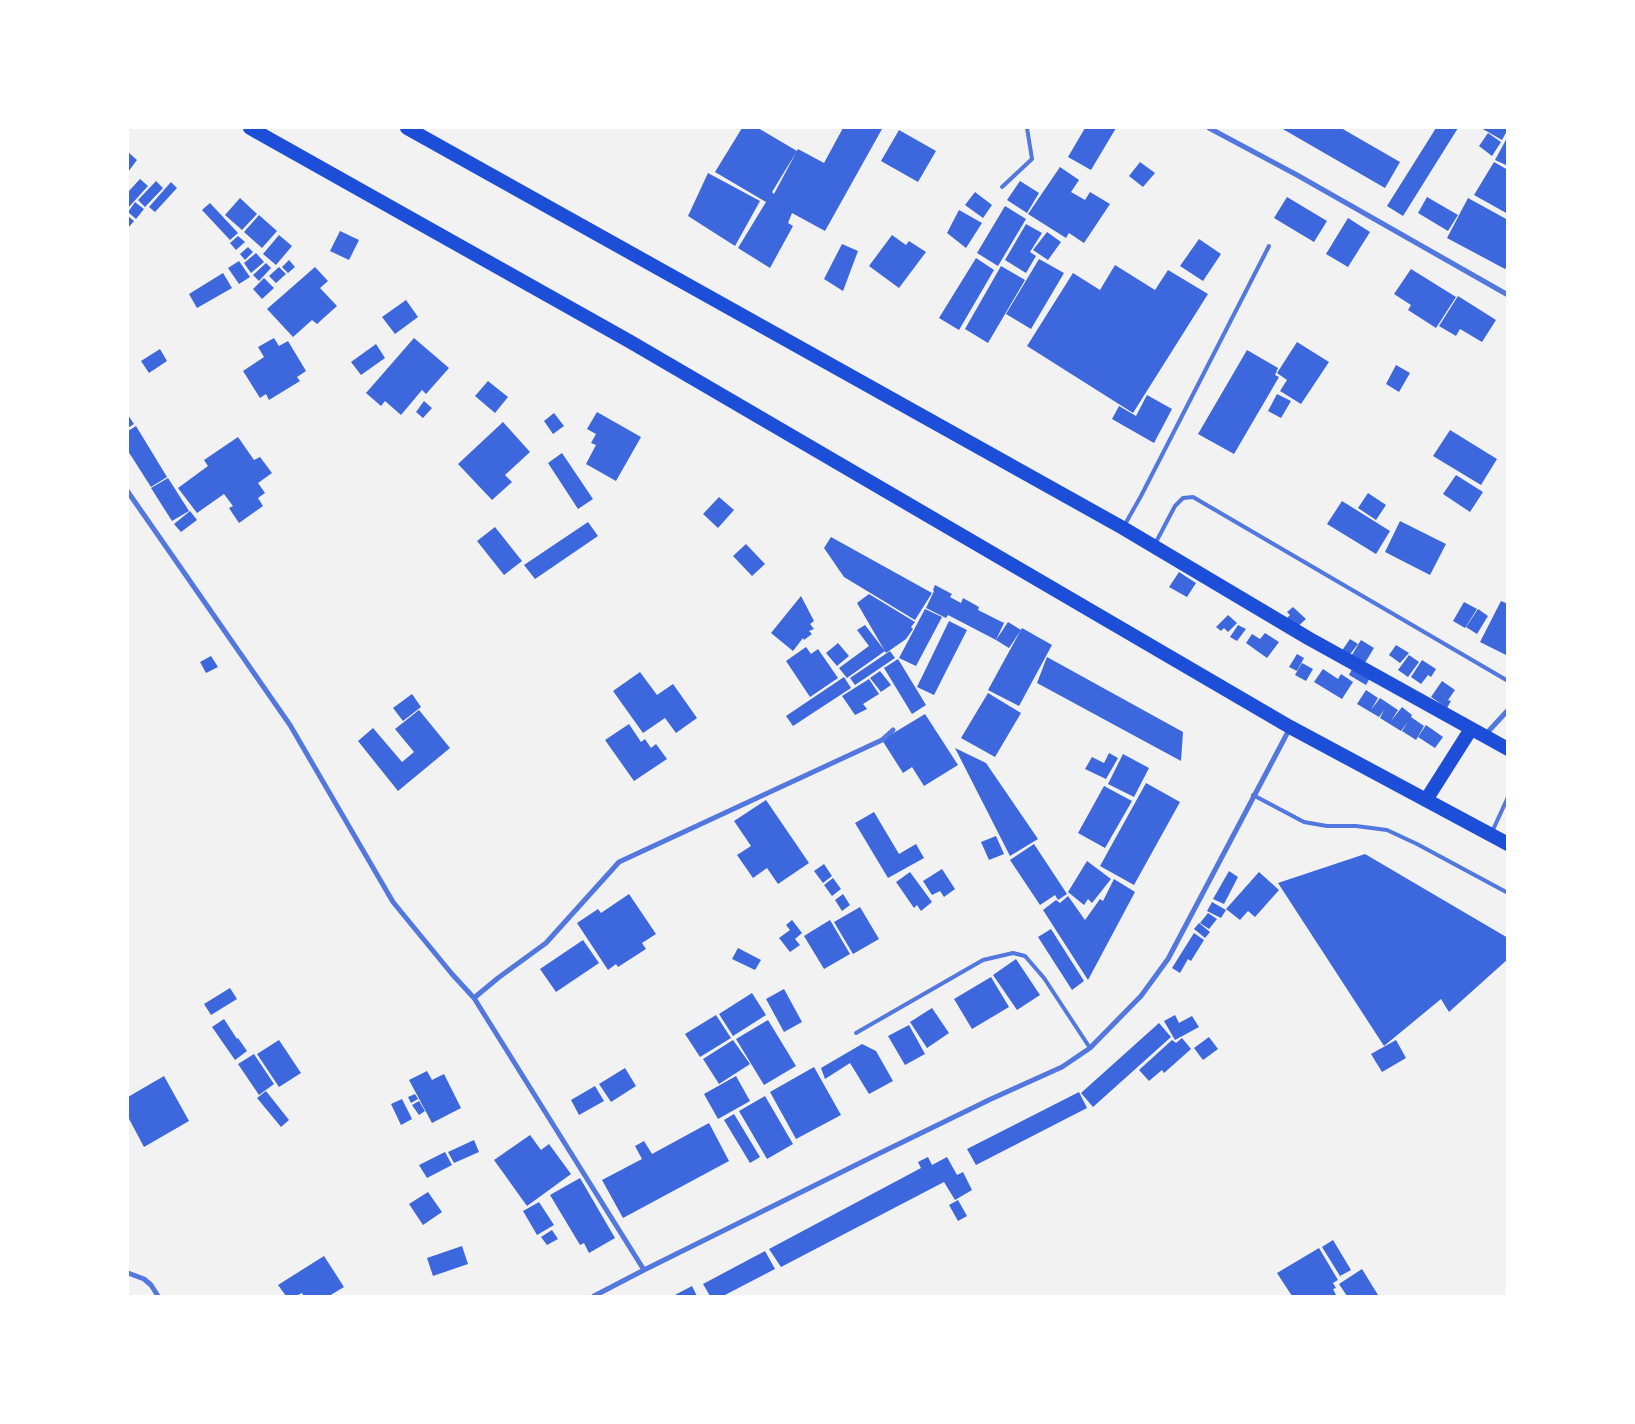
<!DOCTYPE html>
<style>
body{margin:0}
#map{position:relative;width:1635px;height:1424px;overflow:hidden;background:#f2f2f2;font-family:"Open Sans",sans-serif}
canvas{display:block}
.frame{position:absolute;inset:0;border:129px solid #fff;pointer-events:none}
</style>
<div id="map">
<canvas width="1635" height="1424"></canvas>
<div class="frame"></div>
</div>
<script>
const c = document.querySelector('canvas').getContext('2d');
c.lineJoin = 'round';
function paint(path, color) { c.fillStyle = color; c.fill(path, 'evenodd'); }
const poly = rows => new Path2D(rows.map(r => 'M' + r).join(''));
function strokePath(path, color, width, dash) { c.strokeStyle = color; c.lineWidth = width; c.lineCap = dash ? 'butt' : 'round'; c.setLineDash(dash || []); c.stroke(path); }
const building = poly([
 [742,128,758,128,797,151,772,192,774,194,798,149,824,163,843,128,880,128,882,129,825,231,792,213,788,223,793,226,770,268,738,248,766,202,715,172],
 [1085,128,1116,128,1091,170,1068,157],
 [1281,128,1341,128,1400,162,1385,188],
 [1436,128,1458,128,1403,216,1387,206],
 [1481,128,1508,128,1508,129,1502,140],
 [899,130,936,151,918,182,881,161],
 [1488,133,1501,142,1492,156,1479,146],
 [1508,136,1508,166,1495,160],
 [128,152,137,160,128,172],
 [1140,162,1155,173,1143,187,1129,176],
 [1494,162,1508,170,1508,214,1474,195],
 [1060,167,1079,180,1071,192,1085,200,1090,192,1110,204,1084,243,1069,233,1066,238,1028,214],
 [708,173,760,201,735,246,688,216],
 [140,179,148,186,128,208,128,192],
 [156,181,163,188,145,207,138,200],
 [1020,181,1039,193,1027,213,1007,200],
 [171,182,177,188,155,212,149,207],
 [975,192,992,205,983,218,965,205],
 [1287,197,1327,221,1314,242,1274,218],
 [1427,197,1458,215,1448,231,1418,213],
 [240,198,257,214,242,230,225,215],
 [1468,198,1508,220,1508,265,1505,269,1447,238],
 [135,202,144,209,136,219,128,212],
 [210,203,238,233,230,240,202,210],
 [1005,206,1026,219,998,266,977,253],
 [959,210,982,223,966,248,947,233],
 [259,215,277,231,262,248,244,232],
 [128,216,134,221,128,228],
 [1348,218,1370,232,1348,267,1326,254],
 [1026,224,1042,233,1030,252,1036,256,1026,273,1005,260],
 [340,231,359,240,349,260,330,251],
 [1047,232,1061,242,1048,260,1033,250],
 [279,235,292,246,276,265,263,254],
 [892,235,906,245,909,241,926,252,899,288,869,266],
 [238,236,245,242,236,250,230,243],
 [1199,239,1221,254,1203,281,1180,266],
 [842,244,858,251,843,291,824,279],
 [248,247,253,252,245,260,240,254],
 [256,253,264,262,251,273,244,263],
 [976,258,994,270,959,330,939,318],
 [1039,259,1064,273,1031,329,1006,314],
 [289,260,295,267,288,273,282,267],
 [239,261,250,277,239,284,228,268],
 [266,263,271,268,259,281,253,275],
 [1115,265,1155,290,1168,270,1208,294,1133,413,1027,346,1073,273,1100,290],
 [1001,266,1025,280,988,343,965,329],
 [279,267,286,274,276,283,269,276],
 [315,267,328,281,320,288,337,306,317,324,312,320,293,337,267,309],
 [1411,269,1456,297,1436,328,1408,310,1411,305,1394,294],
 [223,273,232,288,197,308,189,294],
 [264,278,274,288,262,299,253,289],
 [1458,296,1496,320,1482,342,1460,329,1456,336,1439,326],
 [406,300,418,317,395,334,382,317],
 [274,338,279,346,288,341,306,371,297,377,300,381,269,400,266,394,260,398,243,371,264,357,258,347],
 [414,338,449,368,426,394,422,390,401,415,385,401,381,406,366,393],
 [1297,342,1329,362,1301,404,1280,391,1287,380,1277,373],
 [376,344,385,358,361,375,351,362],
 [160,349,167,361,149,373,141,361],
 [1247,350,1278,368,1275,375,1279,377,1234,454,1198,434],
 [1396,365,1410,373,1399,392,1386,384],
 [488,381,508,397,495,413,475,396],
 [1277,394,1291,401,1281,418,1268,411],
 [1147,395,1172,409,1154,443,1112,419,1119,406,1136,416],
 [424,401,432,408,423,418,416,412],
 [597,412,641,437,616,481,586,464,596,445,591,443,596,434,587,429],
 [554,413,564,426,553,434,544,421],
 [128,415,134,424,128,428],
 [503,422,530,452,505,475,512,482,492,500,458,464],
 [136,426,167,477,151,487,128,451,128,431],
 [1450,430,1497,459,1481,485,1433,456],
 [238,437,254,460,260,457,272,473,258,483,265,493,258,498,263,506,239,523,229,508,233,506,224,494,197,513,178,488,208,466,204,460],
 [562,453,593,499,578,509,548,463],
 [1456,475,1483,492,1470,512,1443,494],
 [168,478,189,511,172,521,151,488],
 [1368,493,1386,505,1376,520,1358,508],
 [719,497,734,510,718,528,703,514],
 [1342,501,1390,531,1376,554,1327,524],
 [190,511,197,520,181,532,174,524],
 [1400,521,1446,544,1430,575,1385,552],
 [588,522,598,536,535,579,524,565],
 [495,527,522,561,504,575,477,541],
 [831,537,932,593,915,620,844,577,824,548],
 [746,544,765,564,752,576,733,556],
 [1179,572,1196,583,1187,597,1169,587],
 [935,585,952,594,950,597,961,603,963,598,979,607,978,610,1004,623,996,640,948,615,946,618,926,608,934,591,933,590],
 [869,594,915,622,911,627,913,629,906,639,886,653,857,603],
 [801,596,814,621,810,624,814,629,809,631,812,634,804,640,803,638,793,651,771,633],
 [1501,601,1508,604,1508,656,1480,642],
 [1464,602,1477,609,1465,628,1453,621],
 [1293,607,1306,619,1295,629,1285,620,1290,615,1287,612],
 [925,609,942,617,916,666,899,658],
 [1478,609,1488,616,1477,634,1466,627],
 [1228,615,1237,623,1228,632,1224,628,1221,631,1216,627],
 [949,621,967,630,934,695,917,687],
 [1008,622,1021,630,1009,648,996,640],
 [865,625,885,651,847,678,839,668,869,646,857,630],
 [1238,625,1246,629,1237,641,1230,637],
 [1022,628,1052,645,1019,706,988,690],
 [1265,633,1279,642,1267,658,1246,643,1252,634,1260,639],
 [1350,639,1358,644,1348,657,1341,652],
 [1361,640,1374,648,1363,666,1350,658],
 [838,643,849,656,837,666,826,653],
 [1396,645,1409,653,1400,663,1389,655],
 [806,647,811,654,818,649,838,678,810,697,786,661],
 [890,651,895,658,855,685,850,678],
 [1297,654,1304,658,1297,671,1289,667],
 [1409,655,1419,662,1408,677,1398,670],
 [211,656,218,667,206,673,200,662],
 [1047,657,1183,732,1181,761,1037,683],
 [898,659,926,705,912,714,884,668],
 [1422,660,1436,669,1431,677,1428,675,1421,684,1411,677],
 [1302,663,1313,669,1306,681,1295,675],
 [1354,665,1371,676,1366,685,1349,675],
 [1323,669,1338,679,1341,674,1353,682,1342,699,1314,682],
 [880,671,891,685,881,692,870,678],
 [640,672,657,695,673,684,697,718,676,733,665,718,643,733,613,691],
 [844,677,851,688,793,726,786,716],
 [869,679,879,694,863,704,867,709,855,715,842,696],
 [1442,681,1455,690,1448,700,1451,701,1447,708,1431,697],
 [1366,690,1378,698,1371,710,1380,698,1398,710,1391,721,1402,707,1412,715,1411,717,1424,726,1416,740,1402,731,1408,722,1401,731,1380,718,1384,710,1379,717,1357,704],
 [988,693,1021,713,995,757,961,738],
 [412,694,421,707,403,721,393,708],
 [419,710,450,748,398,791,358,741,373,728,402,762,414,752,395,729],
 [925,714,958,765,924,786,912,767,903,773,882,740],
 [629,724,641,742,645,739,651,748,656,744,667,759,634,781,605,740],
 [1426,725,1443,737,1435,748,1418,737],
 [955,748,986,763,1038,839,1010,856],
 [1109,753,1118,758,1106,779,1085,769,1092,757,1104,763],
 [1123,754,1149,768,1134,797,1108,784],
 [1146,783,1180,802,1134,885,1100,866],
 [1104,786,1132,801,1105,848,1078,833],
 [766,800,809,863,778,884,767,868,753,878,737,855,751,846,734,821],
 [874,812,899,854,916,844,924,858,888,878,855,823],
 [996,836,1004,854,989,860,981,842],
 [1034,844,1067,894,1058,900,1055,895,1040,905,1010,860],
 [1365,854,1508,938,1508,959,1449,1012,1441,999,1384,1046,1278,883],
 [1087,861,1111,879,1092,903,1088,899,1084,905,1068,892],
 [824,864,832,876,823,883,814,871],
 [942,869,955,889,944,897,940,891,932,895,923,881],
 [1229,871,1238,877,1224,904,1213,899],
 [910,872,932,902,921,911,917,905,914,908,896,882],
 [1259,872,1279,890,1255,917,1248,911,1240,920,1226,909],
 [833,878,841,889,832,896,824,885],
 [1114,879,1135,892,1088,980,1043,910,1056,900,1060,903,1068,896,1085,920,1100,899,1103,901],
 [629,894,656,934,642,943,646,949,618,967,616,964,608,970,577,923,598,909,601,913],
 [843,894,850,905,842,911,835,900],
 [1212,902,1226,910,1221,918,1207,911],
 [860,907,879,939,853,954,834,922],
 [1208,913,1217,919,1209,929,1200,923],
 [792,920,802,933,795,939,800,945,790,952,779,938,790,930,786,925],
 [830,920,850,954,824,969,804,936],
 [1199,923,1210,932,1205,938,1194,929],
 [1051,929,1084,981,1072,990,1038,937],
 [1194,933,1204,940,1191,961,1188,959,1180,973,1172,968],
 [583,940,599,963,556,992,540,969],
 [738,948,761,960,755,970,732,959],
 [1016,959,1040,995,1017,1010,993,975],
 [991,977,1009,1007,972,1029,954,999],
 [230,988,237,999,211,1015,204,1004],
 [784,989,802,1022,784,1032,766,999],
 [752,993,766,1015,733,1036,719,1014],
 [932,1008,949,1033,927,1048,910,1022],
 [716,1015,731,1038,700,1057,685,1034],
 [1175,1015,1179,1023,1192,1016,1199,1027,1175,1040,1164,1021],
 [224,1019,237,1039,238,1038,247,1051,235,1060,212,1027],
 [768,1020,796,1066,764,1085,736,1039],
 [1159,1023,1171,1037,1093,1107,1081,1093],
 [909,1025,925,1054,905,1065,888,1036],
 [1209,1037,1218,1049,1203,1060,1194,1048],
 [1182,1038,1191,1049,1164,1073,1162,1070,1149,1081,1139,1070,1172,1040,1176,1043],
 [279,1040,301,1073,279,1087,257,1054],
 [733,1040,750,1064,719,1084,703,1059],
 [1396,1040,1406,1058,1382,1072,1371,1054],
 [862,1044,876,1051,893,1081,869,1094,850,1063,825,1079,821,1068],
 [254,1054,274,1084,259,1095,238,1064],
 [814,1067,841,1115,796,1139,770,1092],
 [625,1068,636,1086,611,1102,599,1084],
 [427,1071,432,1080,444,1074,461,1108,432,1123,409,1080],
 [164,1076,189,1121,144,1147,128,1117,128,1097],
 [736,1076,750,1101,718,1119,704,1094],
 [595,1086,604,1101,579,1115,571,1100],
 [266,1091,289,1120,281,1127,257,1098],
 [1079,1092,1087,1108,976,1165,967,1149],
 [415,1094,418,1099,411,1103,408,1097],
 [765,1096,793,1144,767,1159,739,1111],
 [402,1099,412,1119,401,1125,391,1104],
 [419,1101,425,1111,419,1115,412,1105],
 [734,1114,760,1157,750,1163,724,1120],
 [709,1123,729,1161,623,1218,602,1180,642,1159,635,1146,644,1141,652,1154],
 [530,1135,541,1150,549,1144,571,1174,527,1206,494,1160],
 [474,1140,479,1152,454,1163,448,1152],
 [445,1152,452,1165,427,1178,419,1165],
 [928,1157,932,1165,947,1157,957,1175,963,1172,972,1190,955,1200,944,1182,781,1267,769,1249,921,1168,918,1162],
 [580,1178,615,1238,589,1253,584,1243,580,1245,550,1195],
 [428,1192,442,1212,423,1225,409,1204],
 [958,1200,967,1216,958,1221,949,1205],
 [539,1202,554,1225,537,1235,523,1211],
 [552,1230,558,1239,547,1245,541,1237],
 [1333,1240,1351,1270,1340,1276,1322,1247],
 [462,1246,468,1264,433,1276,427,1258],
 [1319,1248,1338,1280,1333,1283,1336,1288,1333,1289,1336,1295,1333,1296,1292,1296,1277,1273],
 [765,1251,775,1269,723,1296,710,1296,703,1284],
 [324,1256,344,1287,329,1296,304,1296,302,1293,296,1296,286,1296,278,1285],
 [1362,1269,1378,1295,1375,1296,1347,1296,1339,1284],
 [692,1286,697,1296,673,1296]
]);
const service = poly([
 [1002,187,1032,159,1027,128],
 [1124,526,1141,496,1269,246],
 [1155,544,1175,506,1183,498,1193,497,1508,681],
 [1253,795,1304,822,1327,826,1356,826,1387,830,1417,844,1508,893],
 [1492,832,1508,797],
 [856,1033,983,960,1013,953,1025,956,1044,978,1090,1048]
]);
const minor = poly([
 [1209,128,1297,175,1508,295],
 [128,492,290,725,393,902,452,974,474,998,498,978,546,943,619,862,882,740,893,730],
 [1486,734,1508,710],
 [474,998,644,1270],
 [128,1273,144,1279,151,1285,158,1296],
 [594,1296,644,1270,874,1156,991,1099,1062,1067,1090,1048,1141,996,1168,959,1290,728]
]);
const trunk = poly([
 [250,128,629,341,1290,727,1508,844],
 [407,128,1123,528,1308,638,1508,749],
 [1426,800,1471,729]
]);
paint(building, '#3d67dc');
strokePath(service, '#5277de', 4);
strokePath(minor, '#5277de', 5);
strokePath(trunk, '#1d4ed8', 14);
</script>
